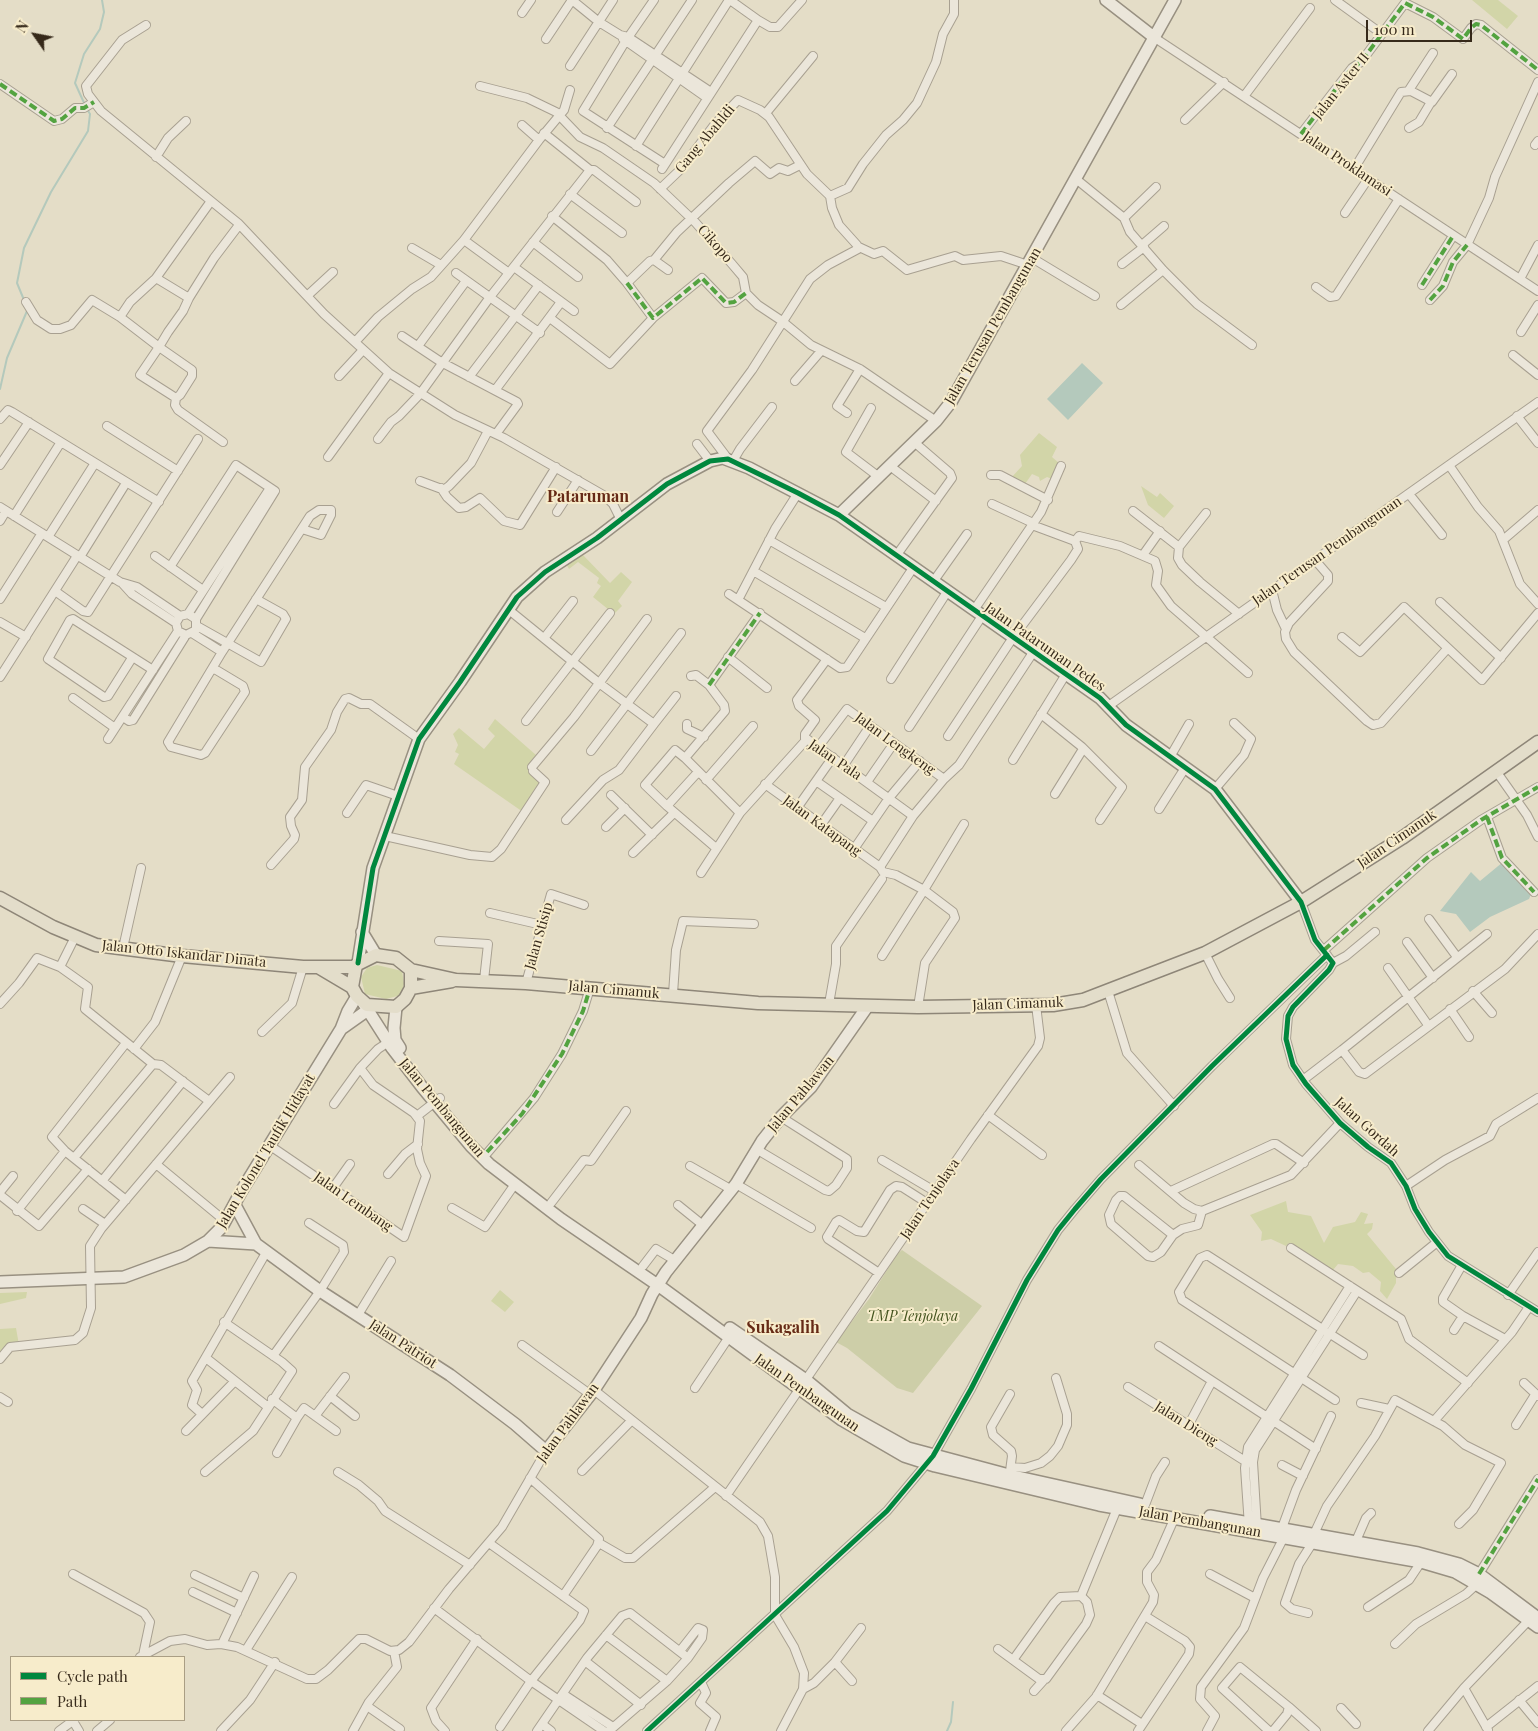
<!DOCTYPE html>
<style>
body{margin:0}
#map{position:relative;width:1538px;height:1731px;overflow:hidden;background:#e4ddc7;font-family:"Playfair Display",serif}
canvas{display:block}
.legend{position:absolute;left:10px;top:1656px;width:175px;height:65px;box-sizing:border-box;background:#f7eccb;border:1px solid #aa9e84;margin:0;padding:6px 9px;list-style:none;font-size:15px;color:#36291a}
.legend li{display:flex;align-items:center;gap:10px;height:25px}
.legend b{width:25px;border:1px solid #aa9e84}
.north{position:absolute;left:10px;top:10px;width:50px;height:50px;-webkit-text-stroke:4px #f7eccb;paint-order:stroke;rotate:303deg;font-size:14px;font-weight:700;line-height:20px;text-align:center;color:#36291a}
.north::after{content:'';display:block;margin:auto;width:18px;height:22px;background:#36291a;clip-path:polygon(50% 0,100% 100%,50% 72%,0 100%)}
.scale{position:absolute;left:1366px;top:20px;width:106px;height:22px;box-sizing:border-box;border:2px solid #36291a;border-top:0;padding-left:6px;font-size:15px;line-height:18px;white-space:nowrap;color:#36291a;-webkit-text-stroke:4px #f7eccb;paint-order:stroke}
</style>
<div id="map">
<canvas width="1538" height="1731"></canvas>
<ul class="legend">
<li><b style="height:6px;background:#00873e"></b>Cycle path</li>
<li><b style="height:6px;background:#53a340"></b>Path</li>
</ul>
<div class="north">N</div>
<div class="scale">100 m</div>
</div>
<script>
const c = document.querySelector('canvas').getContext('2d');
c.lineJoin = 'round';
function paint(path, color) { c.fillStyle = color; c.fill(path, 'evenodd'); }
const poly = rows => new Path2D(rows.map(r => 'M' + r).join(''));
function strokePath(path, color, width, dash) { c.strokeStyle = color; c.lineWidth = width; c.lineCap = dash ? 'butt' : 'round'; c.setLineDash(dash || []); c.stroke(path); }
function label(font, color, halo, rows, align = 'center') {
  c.font = font + ' "Playfair Display",serif'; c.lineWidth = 4; c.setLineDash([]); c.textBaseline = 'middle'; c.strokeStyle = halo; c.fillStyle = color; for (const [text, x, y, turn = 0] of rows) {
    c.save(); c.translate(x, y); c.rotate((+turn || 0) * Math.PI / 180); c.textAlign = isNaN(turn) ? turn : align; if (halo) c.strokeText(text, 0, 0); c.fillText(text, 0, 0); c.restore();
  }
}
const green = poly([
 [1472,0,1498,0,1518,16,1507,29],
 [1039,433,1057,447,1052,457,1060,464,1052,479,1047,477,1040,481,1039,477,1032,474,1025,484,1011,478,1022,466,1020,455],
 [1141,486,1157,497,1160,493,1174,506,1164,518,1148,505],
 [583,555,610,583,621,572,632,582,618,601,622,606,614,614,593,597,601,586,597,583,599,578,578,562,569,569,565,562],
 [495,719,536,755,528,767,542,782,523,812,454,764,459,754,455,752,458,745,453,734,459,728,484,749,495,736,488,729],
 [377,965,402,971,404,984,401,995,386,999,365,994,361,977,367,968],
 [1286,1201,1288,1212,1311,1216,1324,1243,1333,1227,1355,1222,1361,1212,1368,1214,1364,1224,1373,1223,1372,1229,1367,1234,1396,1269,1396,1283,1387,1299,1380,1291,1381,1282,1369,1272,1363,1273,1353,1266,1338,1264,1333,1270,1289,1243,1286,1246,1271,1239,1261,1241,1262,1232,1250,1215],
 [500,1290,514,1302,505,1312,491,1301],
 [27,1292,26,1298,0,1304,0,1293],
 [16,1328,19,1345,0,1356,0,1329]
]);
const cemetery = poly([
 [902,1250,982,1306,913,1393,897,1388,847,1348,836,1342,869,1299,897,1254]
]);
const water = poly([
 [1082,363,1103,383,1068,420,1047,399],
 [1503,862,1531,894,1529,899,1490,917,1470,932,1456,914,1440,911,1471,872,1480,881]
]);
const stream = poly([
 [85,105,75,83,84,54,100,29,104,12,102,0],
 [24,300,17,283,24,248,51,192,88,131,90,114,87,109],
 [0,389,7,358,27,311],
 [947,1731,951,1722,953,1702]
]);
const street = poly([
 [572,0,599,22,620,35,628,37,711,92],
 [654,0,625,42,583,111,665,164],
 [730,0,758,20],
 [1335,0,1382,34],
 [522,13,531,0],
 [146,25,122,40,86,86,88,94,101,111,238,223,324,314,389,373,455,415,504,438,605,496,613,504,621,520],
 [1155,38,1538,291],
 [546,39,572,0],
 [623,39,707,98],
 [570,66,613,0],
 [0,84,54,121,62,119,75,108,84,108,94,102],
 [480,86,527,98,556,112,580,137,603,148,654,183,695,222,732,264,743,277,746,293,758,305,782,321,811,345,860,369,936,421],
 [1409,90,1433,53],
 [1245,95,1310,8],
 [766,113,813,56],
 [1185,120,1224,82],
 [607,128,692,0],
 [1409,128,1419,122,1431,102],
 [544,133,590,170],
 [1301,134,1352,68,1361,62,1405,3,1433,17,1463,39,1471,28,1476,24,1481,25,1538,70],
 [539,140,564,110,570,90],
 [1535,145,1538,141],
 [636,146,729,0],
 [156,157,168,138,186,121],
 [662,169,758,20,770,27,778,27,802,0],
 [1354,169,1401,92,1411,91,1432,102,1452,74],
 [1076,179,1124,218,1130,232,1163,270,1197,304,1252,345],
 [660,189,682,168,715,124,738,100,760,110,769,117,807,174,830,196],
 [570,194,622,233],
 [1345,213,1368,179],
 [552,216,607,260,627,283,650,261,654,260,668,270],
 [1124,218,1156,187],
 [533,242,578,277],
 [1142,245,1164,226],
 [859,247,874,254,883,251,907,270,955,256,963,260,1001,256,1028,265],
 [412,248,441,265],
 [1032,258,1095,296],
 [654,260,677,232,729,183,755,161,770,174,779,168,788,171,800,165],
 [1122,264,1144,247],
 [514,267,574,311],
 [456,273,540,333],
 [509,273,464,240,539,140,522,125],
 [156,278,189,298,183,311,168,332,159,347,140,375,176,398,180,395,192,376,192,370,159,347,120,317,130,302,154,280,156,278,211,201],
 [1520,279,1538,245],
 [627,283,653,318],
 [1422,285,1453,236],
 [1316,287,1330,297,1336,296,1399,199],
 [307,296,333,272],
 [189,298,214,258,239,225],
 [1430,300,1443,286,1453,262,1467,245,1489,198,1495,177,1538,82],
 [26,302,37,320,51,329,60,329,71,325,92,300,120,317],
 [1121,305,1163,270],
 [550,318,610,364,653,318,702,278,726,303,734,302,746,293],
 [1521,332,1538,305],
 [402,336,441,362,517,402,518,404,496,434],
 [355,342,378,317,412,289,431,277,464,240],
 [418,346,466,281],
 [1513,355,1538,375],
 [339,376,363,350],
 [469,377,539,285],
 [795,381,821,351],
 [496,389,561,302],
 [176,398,175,405,178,410,223,442],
 [871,408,846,452,879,477],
 [847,413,837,406,860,369],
 [1517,416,1538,443],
 [0,419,8,410,12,412,159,502],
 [107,426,178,471],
 [378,439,391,422,399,416,420,394,490,297,590,170,594,170,636,202],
 [697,444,710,461],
 [328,457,389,373],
 [728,459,707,431,752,370,810,279,828,265,858,249,857,245,839,225,832,208,830,196,848,188,863,164,886,135,903,120,917,103,936,62,943,34,954,14,954,0],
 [733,461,740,449,772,407],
 [0,465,29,422],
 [1449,465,1478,507,1499,531,1520,584,1538,604],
 [890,466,936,501],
 [991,475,1000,475,1048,500],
 [420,481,439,488,445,489,449,486,471,463,488,431],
 [441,488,447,497,459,508,466,507,480,498,504,521,520,525,556,467],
 [798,493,775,529,738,600,840,668,847,667,913,568],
 [1409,494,1442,535],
 [992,504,1033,523],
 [0,507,120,582,137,587,180,616],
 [1133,511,1179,547],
 [557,512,578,480],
 [1206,513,1179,547,1178,558,1182,565,1200,582,1239,614],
 [14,516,61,442],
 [0,521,6,511],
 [1032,525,1075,541,1079,536,1120,546,1155,561,1158,571,1156,585,1171,606,1248,673],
 [48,537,95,463],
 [769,540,886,607],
 [1503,540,1538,510],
 [1143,555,1160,531],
 [155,556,203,590],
 [896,556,952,478,950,473,914,442],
 [80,557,126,483],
 [1315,560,1328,575,1328,581,1289,623,1285,632,1286,639,1294,652,1367,721,1373,725,1381,723,1447,649],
 [170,567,236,465,275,491,196,619,196,630,186,635,178,631,176,623,180,616,188,614,196,619],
 [755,572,865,638],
 [933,582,967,534],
 [122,583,132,594,176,623],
 [1272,590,1277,610,1286,629],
 [55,591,83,611,88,612,198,439],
 [729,594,738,600],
 [0,599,42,533],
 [1440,602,1501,658],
 [509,610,599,683,654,724,619,770,603,780,566,820],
 [974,610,1041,512,1061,466],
 [188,614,270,488],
 [0,622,26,637],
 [197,626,261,662,286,619,283,614,256,599],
 [192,633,222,652],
 [545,637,573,601],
 [1342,637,1360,652,1404,607,1482,680,1538,613],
 [728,657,767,688],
 [132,658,108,696,104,697,48,659,70,620,73,619,153,670],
 [213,668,243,686,245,692,205,753,201,755,171,747,168,742,222,652,310,516,319,510,331,510,331,515,321,535,302,529],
 [691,676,696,675,709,685,724,705,725,711,685,758,740,813,807,739,913,816],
 [0,677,77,556],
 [891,679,947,592],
 [709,685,760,613],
 [73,698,115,728],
 [1107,707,1538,402],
 [1041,714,1082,747,1122,787,1100,820],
 [123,717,129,721,133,720,186,635],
 [526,721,610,613],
 [654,724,676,696],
 [687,724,687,729,704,737],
 [909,727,982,616],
 [948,736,1012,639,1071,560,1078,549,1075,541],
 [108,739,178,631],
 [805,739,805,734,815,720,799,706,797,700,827,659],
 [819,746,847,709,944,779],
 [591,751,681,633],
 [1170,757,1189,724],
 [1013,760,1066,674],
 [844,765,870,726],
 [532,767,574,717,647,619],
 [1496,771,1527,815,1538,837],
 [698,772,667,806,716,848],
 [706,780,753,726],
 [816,781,873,821],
 [867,782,894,743],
 [765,784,880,867,883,872,896,875,924,890,882,956],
 [1215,789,1244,755,1251,739,1234,723],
 [1055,794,1083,749],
 [611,795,652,835],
 [667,806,645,785,675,750,685,758],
 [797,808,833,757],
 [1159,809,1185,768],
 [347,813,366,785,398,796],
 [1487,817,1502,858,1534,892],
 [821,825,840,798],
 [606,827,625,808],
 [385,836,470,855,492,857,501,849,545,782,533,771],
 [854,849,889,798,920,761],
 [633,853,674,813],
 [271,865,294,839,295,835,291,826,290,817,302,800,305,767,331,730,337,712,345,699,349,698,361,704,370,704,419,739],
 [880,867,913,816,944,779,959,765,1034,651],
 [701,873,740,813],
 [1301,902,1315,940,1333,963,1329,970,1293,1007,1288,1016,1286,1039,1293,1065,1306,1084,1340,1123,1368,1147,1391,1163,1406,1186,1415,1209,1429,1232,1448,1256,1538,1312],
 [490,913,542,925],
 [1429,919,1457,957],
 [75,937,60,967,88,987,85,1009,153,1064,161,1065,209,1101],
 [439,941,488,944,484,980],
 [1407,942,1433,978],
 [123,948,141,868],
 [1324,950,1427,858,1481,820,1538,787],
 [1205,953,1218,979,1230,998],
 [1333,963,1346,956,1375,932],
 [1388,968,1428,1025],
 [526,983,551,894,584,905],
 [1108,991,1127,1053,1174,1106],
 [1473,991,1492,1013],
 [673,994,676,950,683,921,754,924],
 [0,1004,19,983,37,958,60,967],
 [829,1004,836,964,836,946,882,879],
 [918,1007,925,963,955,918,953,912,924,890,964,824],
 [1450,1009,1469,1037],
 [262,1032,292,1003,303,967],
 [134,1049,155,1022,182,956],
 [1342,1050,1487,934],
 [1303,1080,1342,1050,1359,1072,1365,1074,1505,969,1538,934],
 [334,1104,360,1068],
 [988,1115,1042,1155],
 [417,1116,440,1098],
 [269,1145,404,1237,426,1176,420,1163,417,1149,420,1121,414,1113,373,1085,360,1068,378,1049,390,1041],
 [756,1149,825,1190,829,1191,836,1185,847,1168,847,1159,781,1117],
 [74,1158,153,1064],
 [483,1158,534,1098,562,1054,583,1011,590,988],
 [882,1160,936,1192],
 [156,1164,225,1221],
 [1139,1165,1184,1203,1194,1209,1202,1211,1291,1175,1340,1123],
 [690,1166,732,1190],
 [388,1174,405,1154,418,1144],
 [102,1181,183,1081],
 [736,1184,811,1228],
 [1406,1186,1445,1160,1490,1136,1496,1124,1538,1098],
 [333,1188,350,1164],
 [1171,1191,1273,1144,1276,1144,1304,1163],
 [0,1192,13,1176],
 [0,1195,39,1226,88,1169],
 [126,1200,65,1151,52,1137,126,1043],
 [551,1203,584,1160,591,1161,626,1111],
 [678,1205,704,1226],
 [452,1208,485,1227,515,1184],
 [83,1209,105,1224],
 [17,1211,65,1151],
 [1173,1235,1124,1196,1120,1196,1116,1200,1109,1215,1111,1224,1148,1256,1153,1257,1161,1252,1173,1235,1182,1229,1198,1225,1202,1211],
 [1291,1248,1401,1319,1409,1339,1468,1383],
 [643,1266,656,1249,676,1261],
 [879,1273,828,1239,827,1237,836,1222,839,1220,857,1231,864,1232,890,1190,896,1186,902,1187,927,1203],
 [1399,1273,1436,1243],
 [1508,1295,1538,1252],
 [358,1315,391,1261],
 [1463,1316,1505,1339],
 [1454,1330,1463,1316,1443,1302,1443,1298,1462,1265],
 [522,1345,591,1395],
 [1159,1346,1316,1449],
 [273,1356,320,1291,344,1252,343,1245,309,1223],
 [206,1358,268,1407],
 [0,1359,10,1347,75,1340,83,1333,91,1308,90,1246,101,1229,230,1077],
 [1524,1383,1538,1396],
 [1128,1387,1245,1461],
 [695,1388,729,1337],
 [594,1390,760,1522,768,1536,775,1577,775,1615,794,1647,804,1673,803,1689,781,1731],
 [330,1396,355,1416],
 [0,1397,8,1402],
 [272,1399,297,1418,277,1453],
 [1335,1400,1182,1300,1179,1292,1200,1258,1207,1255,1363,1355],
 [1361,1403,1389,1409],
 [202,1414,192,1405,197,1390,192,1381,267,1251],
 [315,1416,345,1377],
 [297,1418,304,1408,336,1431],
 [1434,1421,1512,1332,1529,1307],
 [1516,1425,1535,1395],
 [1188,1426,1212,1381],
 [186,1431,235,1381],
 [1282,1465,1303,1476],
 [1011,1467,1025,1468,1041,1463,1050,1456,1058,1446,1067,1425,1067,1414,1056,1378],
 [582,1471,631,1421],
 [1010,1471,1012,1456,1011,1451,993,1435,991,1427,1010,1394],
 [205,1472,253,1431,292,1371,282,1362,224,1322],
 [338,1472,359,1485,378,1501,385,1511,470,1565],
 [530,1478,599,1539,597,1546,563,1596],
 [726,1496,971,1139,1038,1046,1040,1038,1036,1005],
 [1145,1505,1156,1476,1165,1462],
 [1249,1526,1245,1468,1248,1447,1350,1286],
 [1257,1527,1253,1462,1255,1450,1357,1291],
 [1282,1528,1296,1490,1331,1416],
 [1314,1534,1327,1506,1375,1436,1395,1400,1443,1426,1465,1445,1501,1463,1473,1510,1459,1524],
 [1356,1541,1366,1518,1371,1513],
 [489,1543,584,1611,580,1620,531,1681,500,1727],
 [599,1543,625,1558,633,1558,715,1487],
 [73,1574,144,1613,150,1622,143,1655],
 [1210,1574,1255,1598],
 [1479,1574,1538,1479],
 [195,1575,244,1598],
 [193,1592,237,1613],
 [1368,1607,1409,1580,1421,1562],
 [434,1608,531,1681,604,1731],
 [1308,1613,1292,1609,1285,1603,1299,1564,1313,1542],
 [606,1635,667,1681],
 [222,1644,254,1576],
 [1395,1644,1416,1624,1466,1594,1477,1584],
 [998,1649,1039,1679,1046,1679,1086,1624,1090,1615,1087,1602,1081,1596],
 [246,1650,292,1577],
 [680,1651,698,1628,703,1630,702,1638,688,1658],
 [140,1657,170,1641,185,1639,207,1645,221,1644,237,1647,307,1679,316,1679,328,1670,359,1639,366,1639,390,1651,399,1650,409,1642,449,1589,502,1527,546,1451],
 [1013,1660,1054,1603,1060,1597,1081,1596,1118,1506],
 [585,1661,641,1705],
 [835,1662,852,1681],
 [701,1682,706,1693,700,1703,716,1717,710,1731],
 [1464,1688,1488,1730],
 [803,1689,814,1683,835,1662,861,1628],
 [1034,1691,1043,1681],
 [563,1694,613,1727],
 [1097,1695,1142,1724],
 [1519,1700,1538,1723],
 [367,1706,400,1729],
 [1289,1707,1316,1731],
 [1341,1708,1356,1724],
 [73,1721,79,1731],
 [542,1724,551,1731],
 [1486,1727,1538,1686],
 [59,1731,74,1720],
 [97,1731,110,1720],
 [221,1731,250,1700,275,1662],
 [353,1731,369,1702,397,1667,394,1651],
 [445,1731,436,1721,431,1708,477,1639],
 [537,1731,587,1658,622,1616,630,1613,688,1658,667,1681,609,1731],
 [647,1731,887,1511,933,1456,971,1389,1027,1280,1058,1230,1075,1209,1101,1179,1212,1066,1327,955],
 [1066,1731,1096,1697,1153,1602,1154,1595,1147,1582,1147,1572,1156,1560,1175,1517],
 [1138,1731,1189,1654,1190,1647,1185,1641,1145,1616],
 [1207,1731,1215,1716,1200,1699,1201,1687,1244,1628,1263,1578,1284,1537],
 [1269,1731,1222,1688,1240,1667,1289,1707,1287,1714,1273,1731],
 [1428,1731,1464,1688,1531,1618]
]);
const secondary = poly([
 [1106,0,1155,38],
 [839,515,936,421,951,402,1175,0],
 [362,932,376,955],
 [358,963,373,868,419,739,460,682,517,597,545,572,597,538,667,484,710,461,723,458,749,468,839,515,1100,698,1126,725,1215,789,1301,902],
 [362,1001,392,1048,422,1087,471,1146,489,1164,561,1219,662,1288,842,1420,904,1456,935,1466,1099,1505,1421,1562,1455,1572,1491,1593,1538,1627],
 [396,1007,394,1028,395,1040,400,1048],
 [341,1029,372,1007],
 [235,1205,256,1244,320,1291,450,1375,515,1424,546,1451,594,1390,641,1318,652,1294,666,1272,736,1184,762,1141,781,1117,811,1087,867,1007],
 [208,1241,256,1244],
 [0,1282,124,1277,184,1255,208,1241,222,1227,242,1190,341,1029,348,1011,357,996],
 [730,1328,806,1380,847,1414,908,1448,1009,1475,1140,1504],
 [1210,1516,1418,1553,1459,1564,1479,1574,1538,1618]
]);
const primary = poly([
 [0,898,53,927,96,945,182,956,303,967,356,967],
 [320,968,352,987],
 [411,970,411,988,405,999,396,1007,367,1005,357,996,352,987,356,965,376,955,396,958,411,970,456,980,526,983,758,1003,918,1007,1053,1005,1083,1000,1205,953,1301,902,1402,838,1538,742],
 [411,988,452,981]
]);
const quiet = poly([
 [0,84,54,121,62,119,75,108,84,108,94,102],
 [1301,134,1352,68,1361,62,1405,3,1433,17,1463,39,1471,28,1476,24,1481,25,1538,70],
 [627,283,653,318,702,278,726,303,734,302,746,293],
 [1422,285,1453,236],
 [1430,300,1443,286,1453,262,1467,245],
 [709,685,760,613],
 [1487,817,1502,858,1534,892],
 [1324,950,1427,858,1481,820,1538,787],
 [487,1152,522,1114,562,1054,583,1011,590,988],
 [1479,1574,1538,1479]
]);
const cycleway = poly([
 [358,963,373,868,419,739,460,682,517,597,545,572,597,538,667,484,710,461,728,459,798,493,839,515,1100,698,1126,725,1215,789,1301,902,1315,940,1333,963,1329,970,1293,1007,1288,1016,1286,1039,1293,1065,1306,1084,1340,1123,1368,1147,1391,1163,1406,1186,1415,1209,1429,1232,1448,1256,1538,1312],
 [647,1731,887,1511,933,1456,971,1389,1027,1280,1058,1230,1075,1209,1101,1179,1212,1066,1327,955]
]);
const streetNames = [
 ["Jalan Aster II",1341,86,-51],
 ["Gang Abahldi",705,139,-50],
 ["Jalan Proklamasi",1347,164,34],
 ["Cikopo",715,244,49],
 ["Jalan Terusan Pembangunan",993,326,-60],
 ["Jalan Terusan Pembangunan",1327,551,-35],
 ["Jalan Pataruman Pedes",1045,647,35],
 ["Jalan Lengkeng",895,744,36],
 ["Jalan Pala",835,760,34],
 ["Jalan Katapang",822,826,36],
 ["Jalan Cimanuk",1397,839,-34],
 ["Jalan Stisip",539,936,-74],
 ["Jalan Otto Iskandar Dinata",184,954,6],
 ["Jalan Cimanuk",614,990,5],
 ["Jalan Cimanuk",1018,1004,-2],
 ["Jalan Pahlawan",801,1094,-50],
 ["Jalan Pembangunan",442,1108,50],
 ["Jalan Gordah",1367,1127,42],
 ["Jalan Kolonel Taufik Hidayat",266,1151,-59],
 ["Jalan Tenjolaya",930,1199,-56],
 ["Jalan Lembang",353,1202,35],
 ["Jalan Patriot",403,1344,33],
 ["Jalan Pembangunan",807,1393,35],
 ["Jalan Pahlawan",568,1423,-54],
 ["Jalan Dieng",1186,1424,32],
 ["Jalan Pembangunan",1200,1522,10]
];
const parkNames = [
 ["TMP Tenjolaya",913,1317]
];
const quarterNames = [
 ["Pataruman",588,497],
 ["Sukagalih",783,1328]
];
paint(green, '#d2d5a8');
paint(cemetery, '#cdcea8');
paint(water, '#b4c9bc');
strokePath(stream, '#b4c9bc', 2);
strokePath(street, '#a8a091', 10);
strokePath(secondary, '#989081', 14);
strokePath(primary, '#8e8678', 15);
strokePath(street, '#ebe6da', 8);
strokePath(secondary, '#ebe6da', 11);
strokePath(primary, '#e3ddca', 12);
strokePath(quiet, '#53a340', 4, [8, 4]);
strokePath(cycleway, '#00873e', 5);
label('14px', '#36291a', '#f7eccb', streetNames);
label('italic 14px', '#44541f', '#f7eccb', parkNames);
label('bold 16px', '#662a16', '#f7eccb', quarterNames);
</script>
